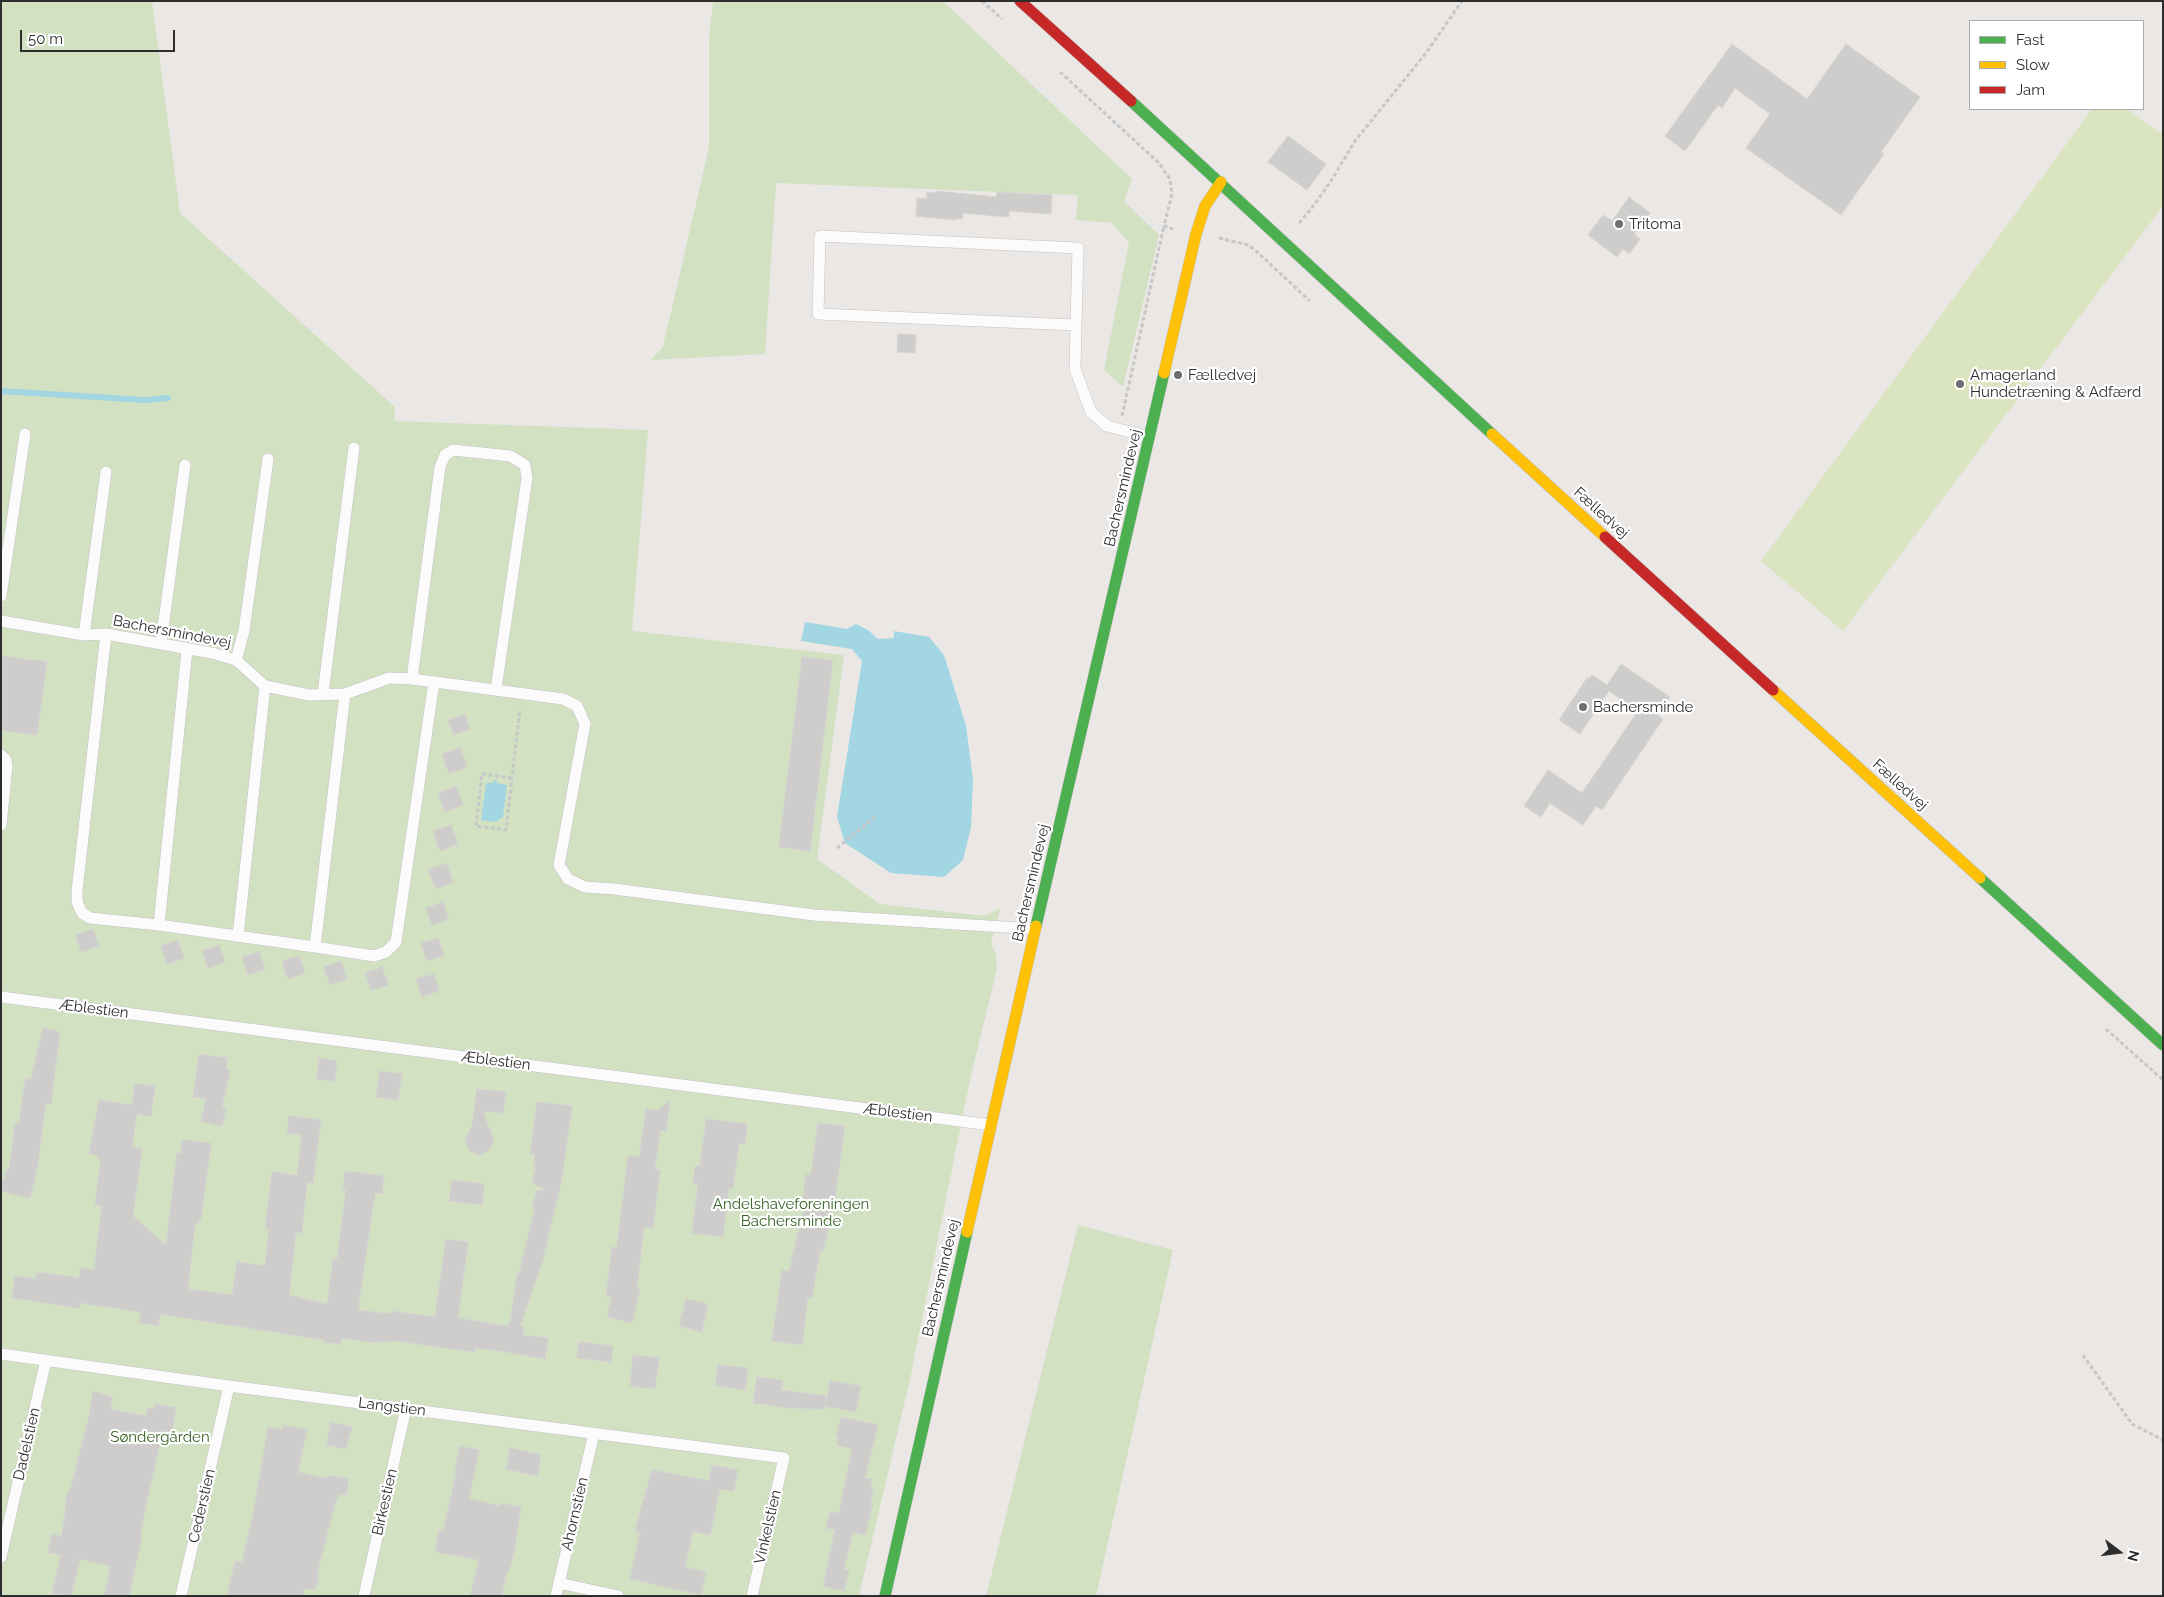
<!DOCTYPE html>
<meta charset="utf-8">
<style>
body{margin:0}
#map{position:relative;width:2164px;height:1597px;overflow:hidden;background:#eae7e5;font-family:Raleway,sans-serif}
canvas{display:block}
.frame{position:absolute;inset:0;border:2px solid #2d2d2d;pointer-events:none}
.legend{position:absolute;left:1969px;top:20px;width:175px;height:90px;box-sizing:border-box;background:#fff;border:1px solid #ababab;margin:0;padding:6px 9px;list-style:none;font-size:15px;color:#2d2d2d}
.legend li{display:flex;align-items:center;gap:10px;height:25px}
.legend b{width:25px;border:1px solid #ababab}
.north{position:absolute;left:2094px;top:1527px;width:50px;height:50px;-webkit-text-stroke:4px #fff;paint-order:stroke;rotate:105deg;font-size:14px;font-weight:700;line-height:20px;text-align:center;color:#2d2d2d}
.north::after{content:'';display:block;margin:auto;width:18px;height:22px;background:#2d2d2d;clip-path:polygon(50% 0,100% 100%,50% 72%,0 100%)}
.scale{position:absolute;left:20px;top:30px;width:155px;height:22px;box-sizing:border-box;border:2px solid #2d2d2d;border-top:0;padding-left:6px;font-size:15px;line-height:18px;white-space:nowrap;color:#2d2d2d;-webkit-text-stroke:4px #fff;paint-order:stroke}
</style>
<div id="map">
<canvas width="2164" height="1597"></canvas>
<div class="frame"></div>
<ul class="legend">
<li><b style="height:6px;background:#4caf50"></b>Fast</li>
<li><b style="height:6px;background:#ffc107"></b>Slow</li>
<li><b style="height:6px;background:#c62828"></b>Jam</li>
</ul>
<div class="north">N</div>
<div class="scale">50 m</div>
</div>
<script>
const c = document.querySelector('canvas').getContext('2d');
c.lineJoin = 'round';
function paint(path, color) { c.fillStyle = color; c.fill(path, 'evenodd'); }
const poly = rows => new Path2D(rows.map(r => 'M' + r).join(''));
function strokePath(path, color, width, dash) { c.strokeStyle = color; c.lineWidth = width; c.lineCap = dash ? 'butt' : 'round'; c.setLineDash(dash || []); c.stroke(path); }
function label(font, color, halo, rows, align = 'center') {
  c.font = font + ' Raleway,sans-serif'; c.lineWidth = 4.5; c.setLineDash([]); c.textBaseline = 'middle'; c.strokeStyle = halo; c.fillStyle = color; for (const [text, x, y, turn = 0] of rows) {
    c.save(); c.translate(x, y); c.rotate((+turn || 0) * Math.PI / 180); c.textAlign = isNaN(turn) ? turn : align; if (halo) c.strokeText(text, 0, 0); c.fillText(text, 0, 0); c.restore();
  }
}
const green = poly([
 [1,1,152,1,180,213,395,407,394,421,648,430,632,631,844,655,817,859,880,904,984,916,1001,908,991,943,996,955,997,969,969,1084,910,1379,859,1596,1,1596],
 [713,1,943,1,1132,179,1124,201,1159,235,1123,387,1104,370,1129,243,1112,223,1076,220,1078,195,776,183,765,354,651,360,663,347,709,147,709,39],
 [1078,1225,1173,1250,1096,1596,986,1596]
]);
const pitch = poly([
 [2092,109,2127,109,2163,135,2163,206,1843,631,1761,561]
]);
const water = poly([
 [805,622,847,629,856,624,868,630,878,639,894,638,894,631,929,637,944,655,966,726,973,780,971,827,963,860,944,877,891,873,845,843,837,817,862,661,852,649,801,641],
 [494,780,497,780,497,783,507,785,503,817,495,822,481,820,486,783,493,783]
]);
const stream = poly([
 [1,391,145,400,168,398]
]);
const building = poly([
 [1732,44,1807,99,1846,44,1920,97,1881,152,1884,154,1841,215,1746,148,1770,114,1735,88,1722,108,1718,105,1685,151,1665,136,1732,44],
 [1288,136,1326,164,1307,190,1268,162,1288,136],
 [936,191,996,197,997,192,1052,195,1051,214,1009,211,1009,217,963,213,962,219,954,219,954,220,916,216,917,198,927,199,927,192,936,193,936,191],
 [1629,197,1650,213,1634,234,1640,239,1629,254,1623,249,1617,257,1588,235,1603,215,1612,221,1629,197],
 [898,334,916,335,915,353,897,352,898,334],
 [1,656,47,662,37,735,1,730,1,656],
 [802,657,833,660,810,851,779,847,802,657],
 [1621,664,1670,697,1657,715,1663,719,1602,810,1596,806,1583,825,1550,803,1541,817,1524,806,1548,770,1582,793,1638,711,1609,691,1580,734,1559,720,1587,678,1589,679,1592,675,1607,685,1621,664],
 [465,714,470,729,454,735,448,720,465,714],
 [460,748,467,767,449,774,442,754,460,748],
 [456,786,463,805,445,812,438,793,456,786],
 [451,825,458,844,440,851,433,831,451,825],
 [447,863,453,882,436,889,428,870,447,863],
 [443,902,449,919,432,925,426,908,443,902],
 [93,929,99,946,81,952,76,935,93,929],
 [438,938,444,955,427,961,421,943,438,938],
 [178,940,184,958,167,964,161,946,178,940],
 [219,945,225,962,208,968,202,951,219,945],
 [259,952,265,969,248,975,242,957,259,952],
 [299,956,305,973,288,979,282,961,299,956],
 [341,961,347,979,330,985,324,967,341,961],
 [382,967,388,985,371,990,365,973,382,967],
 [434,974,439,991,422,997,416,979,434,974],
 [43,1028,60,1032,51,1104,46,1103,37,1169,30,1198,1,1191,1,1180,4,1180,6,1170,9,1170,15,1123,19,1124,25,1079,31,1079,43,1028],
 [199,1054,227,1058,226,1070,230,1070,222,1108,226,1109,222,1126,201,1121,206,1099,193,1097,199,1054],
 [319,1058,337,1061,335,1081,317,1079,319,1058],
 [380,1071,402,1074,398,1100,376,1097,380,1071],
 [135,1084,155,1086,151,1116,137,1114,132,1147,142,1148,133,1216,166,1245,177,1153,181,1154,182,1140,211,1143,201,1219,199,1219,198,1224,195,1223,188,1289,232,1295,237,1262,265,1266,269,1229,265,1229,272,1171,297,1176,302,1135,287,1133,289,1116,321,1120,313,1183,307,1182,302,1233,296,1232,289,1295,327,1304,333,1258,337,1259,346,1190,343,1190,345,1171,384,1176,382,1194,375,1193,358,1310,391,1314,392,1311,435,1317,446,1239,468,1242,458,1318,507,1326,508,1324,510,1324,517,1274,519,1274,535,1208,532,1207,537,1190,548,1191,532,1183,536,1166,534,1165,535,1154,530,1154,537,1102,572,1106,561,1183,554,1212,542,1263,520,1326,524,1326,523,1335,548,1338,545,1359,501,1351,475,1348,475,1352,389,1340,389,1342,377,1341,377,1343,341,1338,341,1344,324,1342,324,1340,160,1314,158,1326,139,1323,141,1312,80,1303,79,1308,12,1298,15,1276,36,1279,37,1272,79,1278,80,1268,94,1270,102,1206,95,1205,101,1159,97,1158,98,1155,89,1154,99,1100,132,1105,135,1084],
 [477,1089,506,1092,503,1113,483,1111,494,1141,488,1151,479,1155,469,1150,465,1140,472,1126,477,1089],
 [670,1101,666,1131,660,1130,655,1169,660,1170,653,1228,644,1227,637,1288,640,1289,632,1323,607,1317,612,1297,606,1296,612,1247,617,1247,628,1156,639,1157,646,1109,657,1111,670,1101],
 [706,1119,747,1124,745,1144,739,1143,733,1189,729,1188,723,1237,692,1233,698,1184,693,1184,695,1166,700,1166,706,1119],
 [818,1123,845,1126,834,1205,823,1251,820,1250,812,1298,808,1297,802,1345,772,1341,782,1270,789,1271,806,1200,803,1199,806,1174,811,1175,818,1123],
 [452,1180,484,1184,482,1205,449,1201,452,1180],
 [686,1299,708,1304,702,1332,679,1326,686,1299],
 [579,1342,613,1346,611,1362,577,1358,579,1342],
 [633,1355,659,1358,655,1389,630,1386,633,1355],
 [718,1365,748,1368,745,1390,715,1385,718,1365],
 [757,1377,783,1380,781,1390,826,1396,825,1406,830,1381,861,1386,856,1412,825,1406,825,1409,790,1408,753,1403,757,1377],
 [93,1391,113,1397,110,1409,146,1416,148,1408,154,1409,155,1404,176,1408,171,1435,162,1434,147,1500,140,1537,142,1537,129,1596,104,1596,111,1566,80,1559,71,1596,52,1593,61,1555,48,1552,52,1534,62,1536,67,1494,71,1487,89,1416,93,1391],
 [841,1417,878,1425,865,1478,872,1479,870,1487,873,1488,871,1502,873,1503,865,1535,853,1532,844,1569,849,1570,844,1591,823,1586,835,1530,826,1528,830,1512,839,1513,852,1449,837,1445,839,1437,836,1437,841,1417],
 [331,1422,352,1427,346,1449,326,1445,331,1422],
 [283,1425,307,1430,298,1472,327,1479,328,1475,349,1479,346,1495,339,1494,335,1503,317,1574,319,1575,315,1590,304,1588,303,1596,227,1596,235,1561,242,1563,254,1510,268,1427,283,1430,283,1425],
 [460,1446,479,1450,469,1499,500,1506,501,1503,521,1507,514,1553,509,1571,507,1571,502,1596,470,1596,479,1560,435,1552,439,1530,443,1531,457,1470,455,1470,460,1446],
 [510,1448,541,1455,537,1476,506,1469,510,1448],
 [712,1465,738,1470,734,1491,720,1489,710,1535,693,1531,685,1567,706,1572,701,1595,630,1579,640,1532,635,1530,652,1470,709,1481,712,1465]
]);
const path = poly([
 [982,1,1002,19],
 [1060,72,1159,163,1170,179,1172,194,1164,226,1173,229],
 [1299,223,1311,209,1331,181,1355,141,1426,53,1462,1],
 [1219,238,1248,245,1255,250,1310,301],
 [1122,416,1164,226],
 [512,778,482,774,476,826,506,830,520,709],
 [837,848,875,817],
 [2106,1029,2163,1080],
 [2083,1355,2132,1424,2163,1440]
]);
const lane = poly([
 [1076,325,818,314,820,236,1078,248,1076,325,1075,369,1091,412,1107,426,1149,437],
 [1,596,25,434],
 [1,621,84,635,106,634,212,653,236,660,265,686,309,695,345,694,389,678,412,679,563,699,577,706,585,724,559,865,568,879,585,887,614,889,814,915,1035,929],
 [106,634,77,891,77,902,82,913,90,918,159,925,315,947,345,694],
 [84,635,106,472],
 [161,643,185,465],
 [236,660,244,631,268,459],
 [412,679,440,467,445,455,453,450,510,456,525,465,527,478,496,689],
 [323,694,354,448],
 [1,755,6,760,7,766,1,825],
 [159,925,187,650],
 [238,936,265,686],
 [315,947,374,956,386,952,396,942,434,682],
 [1,997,991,1125],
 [1,1354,229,1386,784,1458,752,1596],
 [1,1557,46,1360],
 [559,1583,618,1596],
 [181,1596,229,1386],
 [364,1596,406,1408],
 [556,1596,594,1433]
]);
const fast = poly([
 [1131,101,1492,434],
 [1980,878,2163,1045],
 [1036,926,1164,373],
 [885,1596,967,1232]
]);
const slow = poly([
 [1164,373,1196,234,1205,206,1221,182],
 [1492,434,1605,537],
 [1773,690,1980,878],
 [967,1232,1036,926]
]);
const jam = poly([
 [1020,1,1131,101],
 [1605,537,1773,690]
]);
const markers = [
 [1619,224,5,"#6f6e6d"],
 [1178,375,5,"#6f6e6d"],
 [1960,384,5,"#6f6e6d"],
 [1583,707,5,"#6f6e6d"]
];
const poiNames = [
 ["Tritoma",1629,224],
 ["Fælledvej",1188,375],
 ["Amagerland",1970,375],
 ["Hundetræning & Adfærd",1970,392],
 ["Bachersminde",1593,707]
];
const streetNames = [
 ["Bachersmindevej",1123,488,-77],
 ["Fælledvej",1601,513,42],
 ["Bachersmindevej",172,632,11],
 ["Fælledvej",1900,785,42],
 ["Bachersmindevej",1031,883,-77],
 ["Æblestien",94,1009,7],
 ["Æblestien",496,1061,7],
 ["Æblestien",898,1113,7],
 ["Bachersmindevej",941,1278,-77],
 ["Langstien",392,1407,7],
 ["Dadelstien",27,1444,-77],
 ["Birkestien",385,1502,-77],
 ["Cederstien",202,1506,-77],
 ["Ahornstien",575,1514,-77],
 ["Vinkelstien",768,1527,-77]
];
const parkNames = [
 ["Andelshaveforeningen",791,1204],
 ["Bachersminde",791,1221],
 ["Søndergården",160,1437]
];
paint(green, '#d1e1c2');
paint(pitch, '#dae4c1');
paint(water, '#a2d6e2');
strokePath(stream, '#a2d6e2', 6);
paint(building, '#cfcdcb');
strokePath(building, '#d5d3d0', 1);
strokePath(lane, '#c3c2c2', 12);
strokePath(fast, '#c3c2c2', 12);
strokePath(slow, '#c3c2c2', 12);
strokePath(jam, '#c3c2c2', 12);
strokePath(path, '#c7c7c7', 3, [4, 2.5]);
strokePath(lane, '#fcfbfb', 11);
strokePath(fast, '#4caf50', 11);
strokePath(slow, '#ffc107', 11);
strokePath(jam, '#c62828', 11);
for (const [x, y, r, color] of markers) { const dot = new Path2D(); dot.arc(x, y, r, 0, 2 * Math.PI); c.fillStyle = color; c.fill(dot); strokePath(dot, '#fff', 2); }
label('15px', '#2d2d2d', '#fff', poiNames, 'left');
label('15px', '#2d2d2d', '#fff', streetNames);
label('15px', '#376325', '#fff', parkNames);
</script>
